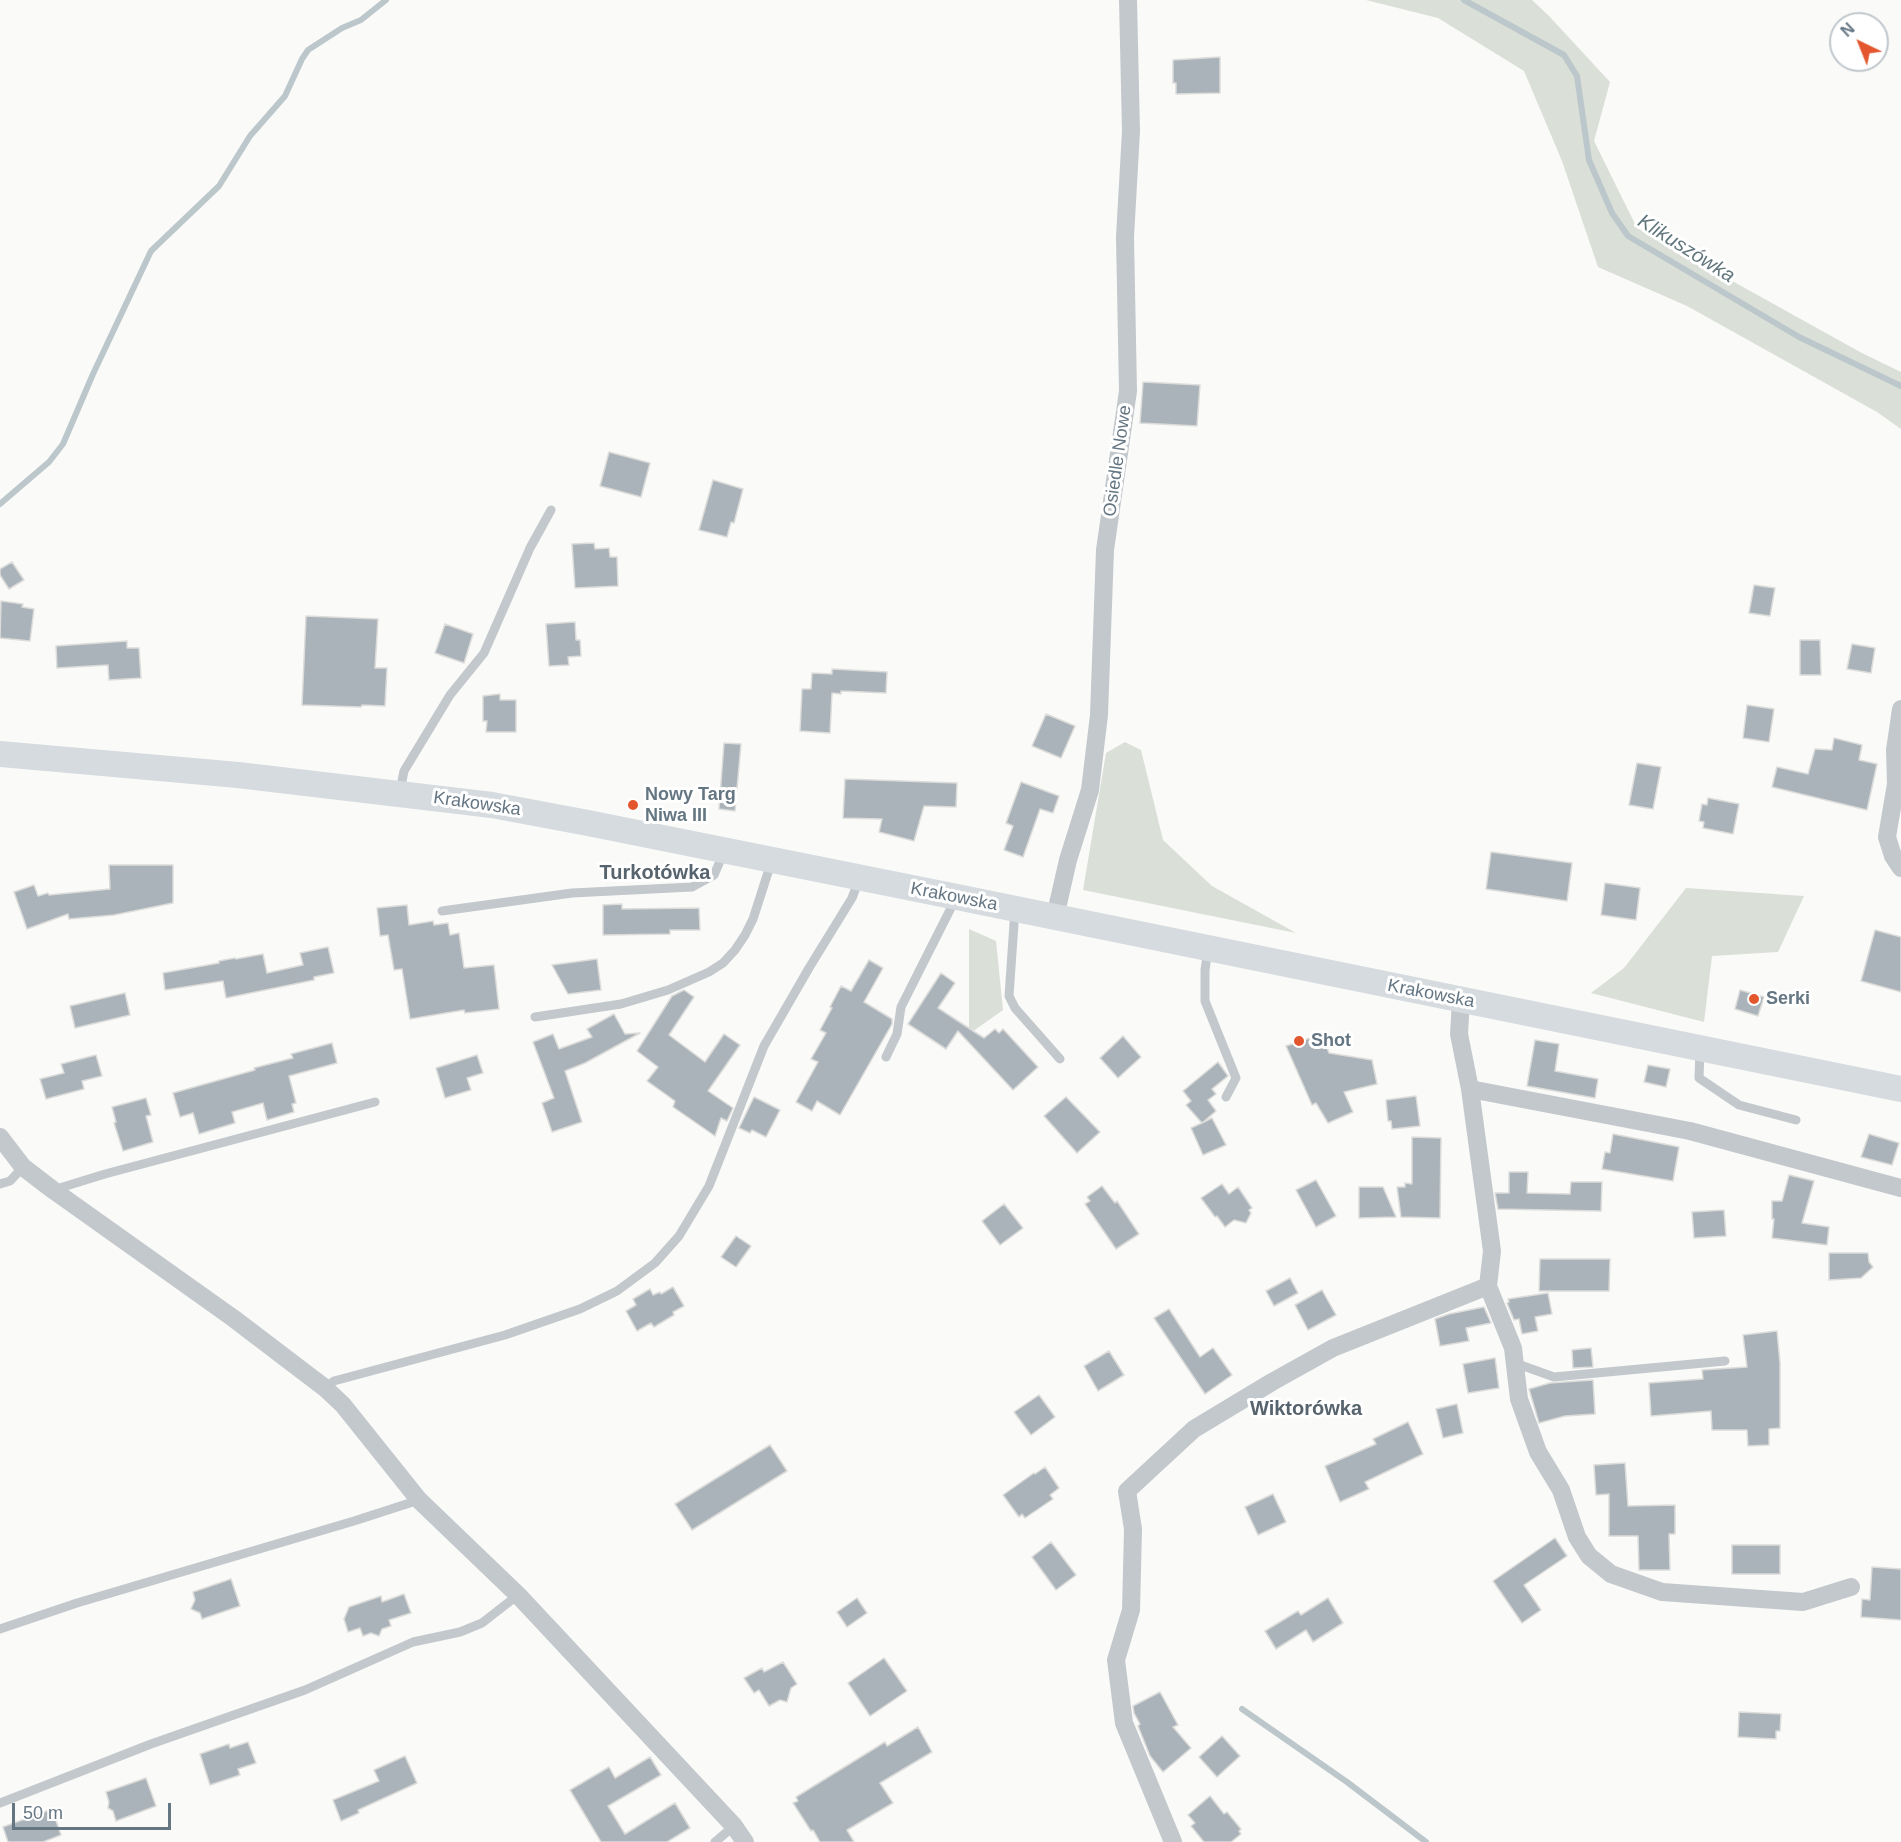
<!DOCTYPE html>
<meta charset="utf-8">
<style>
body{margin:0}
#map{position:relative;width:1901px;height:1842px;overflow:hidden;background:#fafaf8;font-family:Arial,sans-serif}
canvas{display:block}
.north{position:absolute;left:1829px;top:12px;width:60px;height:60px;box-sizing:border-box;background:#fff;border:2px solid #c1c8cd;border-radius:50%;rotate:317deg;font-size:16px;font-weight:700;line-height:24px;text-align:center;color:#657683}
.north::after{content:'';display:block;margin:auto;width:21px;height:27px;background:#e4572e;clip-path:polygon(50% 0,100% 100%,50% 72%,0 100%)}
.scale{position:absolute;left:12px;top:1803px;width:159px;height:27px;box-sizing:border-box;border:3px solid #657683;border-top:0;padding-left:8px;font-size:18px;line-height:21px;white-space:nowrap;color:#657683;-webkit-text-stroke:4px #fff;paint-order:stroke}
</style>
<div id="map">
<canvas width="1901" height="1842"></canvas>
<div class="north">N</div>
<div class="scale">50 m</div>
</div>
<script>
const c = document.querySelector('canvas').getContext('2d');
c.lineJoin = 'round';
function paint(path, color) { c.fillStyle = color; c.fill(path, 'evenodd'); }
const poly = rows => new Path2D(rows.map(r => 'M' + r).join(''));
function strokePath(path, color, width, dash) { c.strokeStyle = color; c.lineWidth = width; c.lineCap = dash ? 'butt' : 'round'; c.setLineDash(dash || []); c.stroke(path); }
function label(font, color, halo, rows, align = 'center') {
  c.font = font + ' Arial,sans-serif'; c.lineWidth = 6; c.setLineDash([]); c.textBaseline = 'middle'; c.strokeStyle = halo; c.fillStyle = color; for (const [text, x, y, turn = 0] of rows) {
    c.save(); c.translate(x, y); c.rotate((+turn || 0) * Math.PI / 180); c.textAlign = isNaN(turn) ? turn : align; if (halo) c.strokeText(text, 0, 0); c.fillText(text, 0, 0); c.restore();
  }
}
const green = poly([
 [1366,0,1532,0,1549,16,1610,82,1594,141,1637,228,1860,352,1901,372,1901,429,1877,412,1687,306,1598,267,1562,161,1524,71,1438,18],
 [1125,742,1141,750,1163,840,1212,886,1296,933,1083,890,1106,753],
 [1686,888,1804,896,1778,952,1712,956,1704,1022,1591,993,1624,968],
 [969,929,996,941,1003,1010,969,1034]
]);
const stream = poly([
 [1464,0,1564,55,1577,76,1589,160,1612,213,1628,236,1799,337,1901,386],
 [0,504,49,462,63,444,93,374,151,251,219,186,250,136,285,96,302,59,308,50,342,28,361,20,386,0],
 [1242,1709,1347,1782,1426,1842]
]);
const building = poly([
 [1220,57,1220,93,1176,94,1176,83,1173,83,1173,60,1220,57],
 [1143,382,1200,385,1197,426,1140,423,1143,382],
 [609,452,650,463,641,497,600,486,609,452],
 [713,480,743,489,734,523,731,522,727,537,699,530,713,480],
 [594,543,595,549,609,548,610,557,617,557,618,586,575,588,572,544,594,543],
 [12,562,24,580,9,589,0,575,0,569,12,562],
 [1754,585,1775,588,1770,616,1749,613,1754,585],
 [1,601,23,604,22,607,34,609,30,641,0,638,1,601],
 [306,616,378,619,375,668,387,668,385,706,362,705,361,707,302,705,306,616],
 [575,622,576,640,580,640,581,656,568,657,569,665,549,666,546,624,575,622],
 [445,624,473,634,464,663,435,653,445,624],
 [1800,640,1820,640,1821,675,1800,675,1800,640],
 [127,641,127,648,139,648,141,678,109,680,108,665,57,668,56,646,127,641],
 [1852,644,1875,648,1871,673,1847,669,1852,644],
 [832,669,887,672,886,693,841,691,841,694,832,693,830,733,800,731,802,689,811,689,812,673,832,674,832,669],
 [500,694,500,700,516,700,516,732,486,732,487,721,483,721,483,696,500,694],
 [1747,705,1774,709,1769,742,1743,738,1747,705],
 [1046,714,1075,726,1061,758,1032,746,1046,714],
 [1834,738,1862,745,1859,760,1877,764,1867,810,1772,787,1777,767,1808,774,1815,749,1832,750,1834,738],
 [724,743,741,744,735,811,719,809,724,743],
 [1637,763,1661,767,1653,809,1629,805,1637,763],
 [845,779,957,783,956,807,924,806,914,841,879,832,882,819,843,818,845,779],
 [1021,782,1059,796,1053,813,1040,809,1023,857,1004,850,1013,826,1006,823,1021,782],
 [1708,798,1739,804,1733,834,1703,828,1704,822,1699,821,1702,804,1707,805,1708,798],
 [1491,852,1572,863,1567,901,1486,889,1491,852],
 [109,865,173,865,173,903,114,915,69,919,68,914,27,929,14,892,34,885,38,896,48,893,49,895,110,889,109,865],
 [1605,883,1640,888,1636,920,1601,915,1605,883],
 [622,904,622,909,699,908,700,930,670,930,670,934,603,935,603,905,622,904],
 [407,905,409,925,433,921,434,925,448,923,450,935,459,933,464,968,494,965,499,1009,465,1013,464,1010,410,1019,402,969,394,970,388,935,380,936,377,908,407,905],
 [1875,930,1901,937,1901,992,1861,981,1875,930],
 [328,947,334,973,314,977,314,980,226,998,223,981,165,990,163,973,219,963,219,961,235,958,236,959,263,954,267,973,303,965,300,953,328,947],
 [597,959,601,990,568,994,552,965,597,959],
 [869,960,883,968,864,1002,892,1019,892,1024,840,1115,817,1101,812,1111,796,1102,818,1062,811,1059,826,1033,820,1030,832,1008,830,1007,841,986,851,991,869,960],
 [941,973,955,983,938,1008,984,1038,995,1029,999,1033,1003,1029,1038,1067,1013,1090,958,1031,946,1049,908,1024,941,973],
 [684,990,694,997,669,1035,705,1062,724,1034,740,1045,708,1091,733,1108,727,1121,721,1118,715,1136,673,1107,675,1101,647,1081,658,1067,637,1051,672,996,684,990],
 [1740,990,1764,997,1758,1016,1735,1009,1740,990],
 [125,993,130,1015,75,1028,70,1006,125,993],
 [614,1014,625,1034,640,1033,585,1063,565,1071,582,1122,552,1132,542,1103,554,1098,533,1042,553,1034,559,1049,592,1037,587,1029,614,1014],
 [1322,1034,1329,1053,1372,1060,1377,1084,1344,1092,1353,1112,1328,1123,1316,1103,1312,1105,1286,1046,1322,1034],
 [1123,1036,1141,1057,1118,1078,1100,1058,1123,1036],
 [1535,1040,1559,1044,1555,1071,1598,1079,1595,1098,1527,1086,1535,1040],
 [332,1043,337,1063,289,1076,296,1103,292,1104,294,1112,267,1120,263,1103,232,1112,235,1123,199,1134,193,1113,180,1117,173,1093,255,1070,254,1068,293,1058,291,1054,332,1043],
 [96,1055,102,1076,82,1081,84,1089,46,1099,40,1079,64,1073,61,1064,96,1055],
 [477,1055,483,1073,467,1078,471,1090,445,1098,436,1068,477,1055],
 [1218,1062,1228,1076,1212,1089,1216,1094,1208,1100,1216,1111,1202,1123,1212,1118,1226,1145,1203,1155,1191,1128,1202,1123,1186,1105,1191,1101,1183,1091,1218,1062],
 [1648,1065,1670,1069,1666,1087,1644,1082,1648,1065],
 [1416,1096,1420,1126,1392,1129,1391,1121,1388,1121,1386,1100,1416,1096],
 [754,1097,780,1110,766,1137,752,1130,750,1133,739,1128,754,1097],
 [1066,1097,1100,1132,1077,1153,1044,1116,1066,1097],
 [146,1098,151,1115,146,1116,153,1142,123,1151,114,1123,116,1122,112,1107,146,1098],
 [1613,1134,1679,1147,1673,1181,1602,1169,1605,1152,1610,1153,1613,1134],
 [1869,1134,1899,1143,1892,1165,1861,1157,1869,1134],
 [1412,1137,1441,1138,1440,1218,1401,1217,1397,1187,1405,1187,1405,1183,1412,1184,1412,1137],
 [1509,1172,1528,1172,1527,1193,1570,1194,1571,1182,1602,1182,1601,1211,1498,1209,1495,1193,1509,1193,1509,1172],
 [1789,1175,1814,1181,1802,1223,1829,1227,1827,1245,1772,1238,1774,1219,1772,1219,1772,1201,1782,1201,1789,1175],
 [1316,1180,1336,1216,1316,1227,1296,1190,1316,1180],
 [1222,1184,1229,1194,1238,1187,1252,1208,1249,1210,1251,1213,1246,1223,1234,1220,1225,1227,1217,1216,1215,1217,1201,1198,1222,1184],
 [1102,1186,1115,1203,1117,1201,1139,1234,1116,1249,1085,1204,1090,1201,1087,1197,1102,1186],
 [1359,1187,1383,1187,1396,1217,1359,1218,1359,1187],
 [1004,1204,1023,1228,1000,1245,982,1221,1004,1204],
 [1724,1210,1726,1236,1694,1238,1692,1212,1724,1210],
 [736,1236,751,1246,736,1267,721,1257,736,1236],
 [1829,1253,1868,1253,1869,1262,1873,1267,1861,1278,1829,1280,1829,1253],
 [1540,1259,1610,1259,1609,1291,1539,1291,1540,1259],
 [1290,1278,1298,1293,1274,1306,1266,1291,1290,1278],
 [673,1287,684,1306,673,1312,674,1315,654,1327,651,1323,637,1331,626,1311,636,1305,633,1299,650,1289,653,1295,660,1292,661,1294,673,1287],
 [1322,1290,1336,1315,1308,1330,1295,1305,1322,1290],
 [1548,1293,1552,1314,1535,1317,1538,1331,1522,1334,1519,1319,1514,1320,1507,1303,1509,1302,1508,1299,1548,1293],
 [1484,1307,1491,1323,1466,1328,1469,1341,1440,1346,1435,1319,1449,1314,1484,1307],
 [1169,1309,1200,1357,1213,1348,1232,1375,1205,1394,1154,1318,1169,1309],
 [1777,1331,1780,1363,1780,1428,1769,1429,1769,1445,1748,1446,1747,1430,1712,1430,1711,1411,1651,1416,1649,1383,1703,1379,1702,1370,1747,1367,1743,1335,1777,1331],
 [1591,1348,1593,1367,1573,1368,1572,1350,1591,1348],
 [1109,1351,1124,1375,1098,1391,1084,1366,1109,1351],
 [1495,1358,1499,1388,1468,1393,1463,1364,1495,1358],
 [1593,1380,1595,1414,1565,1416,1539,1423,1529,1389,1550,1383,1593,1380],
 [1039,1395,1055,1417,1031,1435,1014,1412,1039,1395],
 [1457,1404,1463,1433,1443,1438,1436,1409,1457,1404],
 [1408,1422,1423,1454,1365,1482,1369,1489,1340,1502,1325,1466,1376,1444,1373,1439,1408,1422],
 [770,1445,787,1471,692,1530,675,1504,770,1445],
 [1625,1463,1628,1506,1675,1505,1675,1534,1669,1534,1670,1570,1639,1570,1638,1536,1609,1536,1609,1494,1596,1495,1594,1465,1625,1463],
 [1045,1467,1059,1488,1050,1495,1053,1499,1025,1518,1022,1514,1019,1517,1003,1495,1034,1473,1035,1474,1045,1467],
 [1273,1494,1286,1522,1258,1535,1245,1507,1273,1494],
 [1555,1538,1567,1556,1524,1585,1541,1610,1522,1623,1493,1581,1555,1538],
 [1051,1542,1076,1575,1056,1590,1032,1557,1051,1542],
 [1732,1545,1780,1545,1780,1574,1732,1574,1732,1545],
 [1872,1567,1901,1569,1901,1620,1861,1617,1862,1599,1870,1600,1872,1567],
 [231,1579,240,1606,202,1619,200,1613,191,1609,195,1600,193,1592,231,1579],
 [404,1594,411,1613,389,1620,391,1626,382,1629,379,1636,371,1633,363,1636,360,1628,348,1632,344,1619,349,1607,381,1596,382,1602,404,1594],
 [857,1598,867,1613,847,1627,837,1612,857,1598],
 [1328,1598,1343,1623,1313,1642,1306,1630,1276,1649,1265,1631,1298,1611,1301,1615,1328,1598],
 [884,1658,907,1691,870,1716,848,1683,884,1658],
 [783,1662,797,1684,791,1688,787,1702,780,1700,769,1706,759,1690,754,1693,744,1678,762,1668,764,1672,783,1662],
 [1160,1692,1178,1725,1173,1727,1191,1748,1163,1772,1150,1756,1138,1726,1140,1724,1134,1713,1133,1706,1160,1692],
 [1739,1712,1781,1714,1780,1731,1776,1731,1776,1739,1738,1737,1739,1712],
 [918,1727,932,1752,880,1783,893,1803,847,1830,854,1842,820,1842,813,1830,811,1831,793,1803,798,1801,796,1797,885,1742,887,1746,918,1727],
 [1222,1736,1240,1756,1217,1777,1199,1757,1222,1736],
 [248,1742,256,1763,238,1769,240,1775,210,1785,200,1754,229,1744,230,1748,248,1742],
 [405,1756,417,1783,358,1810,359,1813,341,1821,333,1800,379,1781,374,1770,405,1756],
 [650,1757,661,1775,608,1806,625,1834,675,1803,690,1828,667,1842,601,1842,570,1790,609,1767,615,1778,650,1757],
 [146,1778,156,1806,116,1821,113,1811,108,1808,109,1802,106,1792,146,1778],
 [1210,1796,1224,1814,1227,1812,1241,1829,1239,1831,1241,1834,1231,1842,1204,1842,1191,1826,1195,1823,1188,1815,1210,1796],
 [52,1809,61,1835,43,1842,8,1842,3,1827,52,1809]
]);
const lane = poly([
 [400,791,404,771,450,695,484,653,530,548,551,510],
 [1015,909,1009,996,1015,1008,1060,1059],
 [442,911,572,893,692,887,714,875,724,852],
 [1208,950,1205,970,1205,1001,1236,1078,1226,1097],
 [535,1017,621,1004,668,990,709,972,723,963,735,950,745,935,753,919,772,860],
 [1700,1049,1699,1078,1739,1105,1796,1120],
 [886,1057,897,1034,901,1007,956,898],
 [0,1184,10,1181,23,1167],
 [53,1190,105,1174,375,1102],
 [1515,1363,1554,1377,1725,1361],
 [325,1388,334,1381,505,1335,580,1309,617,1291,655,1263,679,1236,709,1186,764,1046,809,968,852,898,859,880],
 [0,1629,77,1603,354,1521,419,1500],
 [0,1803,151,1744,305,1690,413,1642,460,1632,482,1623,518,1595],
 [715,1842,734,1826]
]);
const street = poly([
 [1901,709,1895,750,1896,784,1887,837,1893,856,1901,868],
 [1055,917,1068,860,1090,790,1099,715,1105,550,1128,391,1125,237,1131,131,1128,0],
 [1470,1089,1690,1131,1901,1188],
 [0,1137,23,1167,53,1190,233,1318,325,1388,343,1405,419,1500,518,1595,734,1826,745,1842],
 [1488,1286,1513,1348,1519,1399,1538,1452,1561,1490,1577,1537,1589,1556,1611,1574,1662,1592,1803,1602,1851,1587],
 [1173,1842,1124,1723,1116,1660,1131,1610,1133,1529,1127,1491,1194,1429,1272,1382,1333,1348,1488,1286,1492,1251,1470,1089,1459,1034,1461,1000]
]);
const secondary = poly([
 [0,754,238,775,492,805,588,823,957,897,1901,1089]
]);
const markers = [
 [633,805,6,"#e4572e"],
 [1754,999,6,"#e4572e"],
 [1299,1041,6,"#e4572e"]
];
const streetNames = [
 ["Osiedle Nowe",1118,461,-82],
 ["Krakowska",477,804,8],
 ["Krakowska",954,897,11],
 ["Krakowska",1431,994,11]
];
const poiNames = [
 ["Nowy Targ",645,795],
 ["Niwa III",645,816],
 ["Serki",1766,999],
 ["Shot",1311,1041]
];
const waterNames = [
 ["Klikuszówka",1686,249,32]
];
const neighbourhoodNames = [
 ["Turkotówka",655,873],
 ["Wiktorówka",1306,1409]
];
paint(green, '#dadfd7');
strokePath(stream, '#bbc7cb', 6);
paint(building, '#aab3b9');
strokePath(building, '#dcdcda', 1.5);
strokePath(lane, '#c3c8cc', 9);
strokePath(street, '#c3c8cc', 18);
strokePath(secondary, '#d6dbdf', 26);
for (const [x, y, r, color] of markers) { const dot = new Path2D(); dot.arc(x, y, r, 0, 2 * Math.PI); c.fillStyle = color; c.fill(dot); strokePath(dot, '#fff', 2); }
label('18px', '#657683', '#fff', streetNames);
label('bold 18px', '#657683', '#fff', poiNames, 'left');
label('italic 20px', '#60757c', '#fff', waterNames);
label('bold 20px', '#57646e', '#fff', neighbourhoodNames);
</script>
